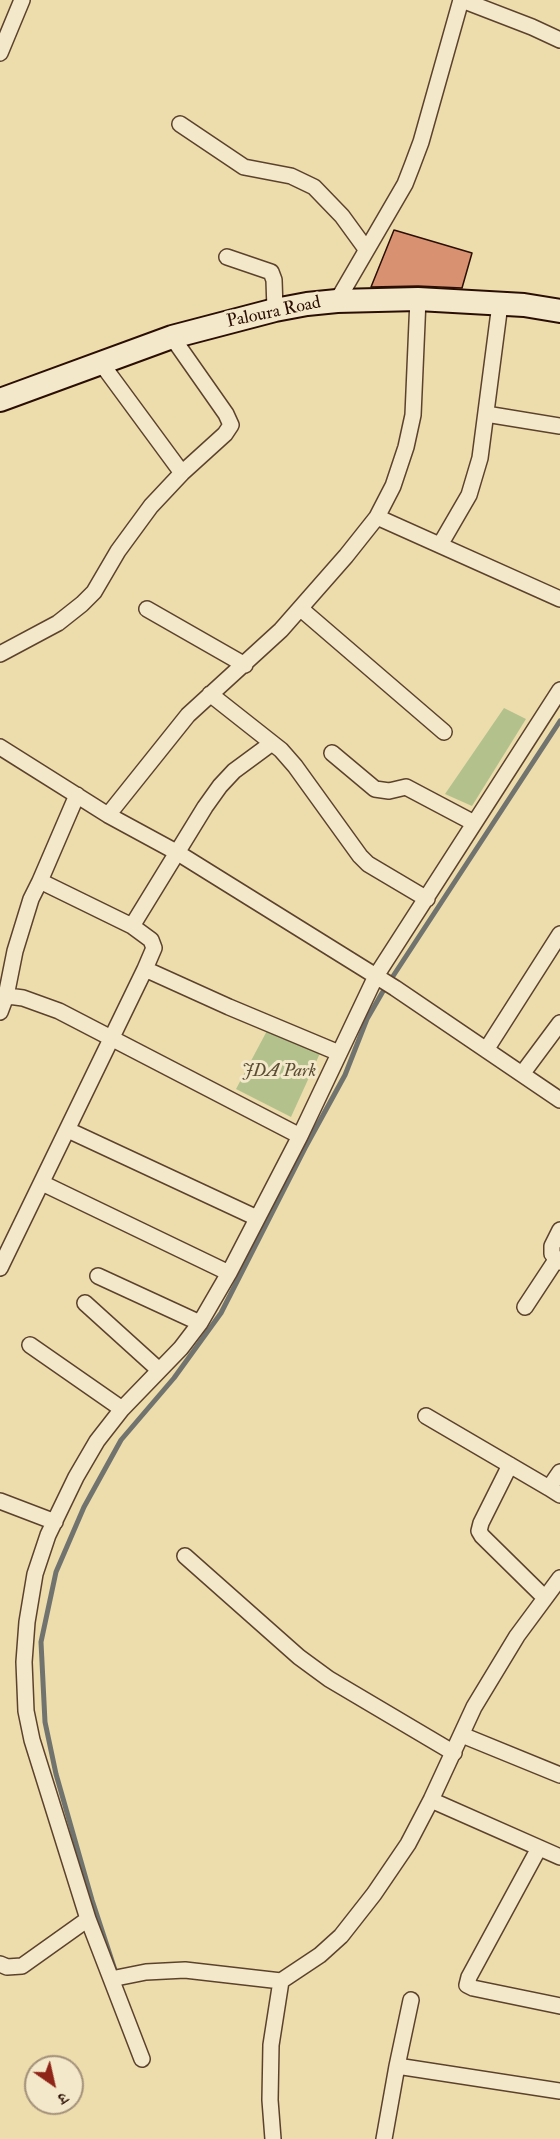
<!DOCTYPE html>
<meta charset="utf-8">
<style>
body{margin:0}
#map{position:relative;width:560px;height:2139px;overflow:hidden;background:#eddcac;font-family:"IM FELL Double Pica","Noto Serif Devanagari",serif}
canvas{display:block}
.north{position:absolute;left:24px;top:2055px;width:60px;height:60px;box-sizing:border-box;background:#f3e8c9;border:2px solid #a3917a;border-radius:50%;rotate:146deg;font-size:16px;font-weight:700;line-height:24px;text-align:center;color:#2b0e03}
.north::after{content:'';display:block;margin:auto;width:21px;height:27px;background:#8f2418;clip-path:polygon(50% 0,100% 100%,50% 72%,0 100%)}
</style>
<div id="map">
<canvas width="560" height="2139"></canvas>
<div class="north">उ</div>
</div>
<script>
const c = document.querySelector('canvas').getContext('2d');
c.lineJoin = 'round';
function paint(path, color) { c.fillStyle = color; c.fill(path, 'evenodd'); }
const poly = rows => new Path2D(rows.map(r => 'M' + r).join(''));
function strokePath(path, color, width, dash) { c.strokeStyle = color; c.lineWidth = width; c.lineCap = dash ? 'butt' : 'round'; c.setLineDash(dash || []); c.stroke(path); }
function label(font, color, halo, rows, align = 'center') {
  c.font = font + ' "IM FELL Double Pica",serif'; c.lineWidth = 6; c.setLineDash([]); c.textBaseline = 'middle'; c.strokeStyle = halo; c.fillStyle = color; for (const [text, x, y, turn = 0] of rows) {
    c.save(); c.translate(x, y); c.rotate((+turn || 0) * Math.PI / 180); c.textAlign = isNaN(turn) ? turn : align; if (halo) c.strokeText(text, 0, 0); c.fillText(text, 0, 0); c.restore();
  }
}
const green = poly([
 [504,708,526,719,472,806,445,794],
 [269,1027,321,1051,291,1117,236,1089]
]);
const stream = poly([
 [115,1970,92,1900,56,1774,45,1722,41,1642,56,1572,84,1507,121,1440,174,1378,221,1313,305,1148,345,1075,367,1019,382,993,560,721]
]);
const building = poly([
 [394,230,472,253,462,288,418,286,371,287,394,230]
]);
const minor = poly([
 [462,0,532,27,560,40],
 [0,53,22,0],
 [180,124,244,167,291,176,314,187,342,216,366,249],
 [227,257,271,272,274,280,275,310],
 [337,301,405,184,412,166,421,142,461,0],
 [101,363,182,473],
 [486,414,560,426],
 [377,517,560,599],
 [440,545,469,495,480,458,500,304],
 [147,609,245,665],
 [301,609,444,732],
 [0,654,58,623,82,604,94,592,118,551,151,506,182,473,225,434,231,425,226,414,172,337],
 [210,694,281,750,295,766,360,856,368,864,427,899],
 [0,747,108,815,178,853,395,988,560,1100],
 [332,753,375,789,389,791,406,787,474,823],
 [108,815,188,715,281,630,346,556,377,517,393,486,406,447,413,415,418,299],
 [40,881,77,795],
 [132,926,151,940,154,948,145,969,229,1007,339,1053],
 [0,995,23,998,59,1011,300,1136],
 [0,1012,6,996,15,951,31,899,40,881,132,926,205,807,220,786,234,771,272,743],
 [486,1050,560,934],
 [522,1074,560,1023],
 [68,1130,257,1218],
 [42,1183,229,1273],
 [560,1230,552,1246,552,1254,560,1262],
 [0,1268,145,969],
 [98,1276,200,1323],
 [85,1303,159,1370],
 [525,1307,556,1260],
 [30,1345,122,1409],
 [426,1416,549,1488],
 [510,1465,481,1523,479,1531,482,1536,545,1598],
 [560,1472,549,1488,560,1495],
 [0,1501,55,1522],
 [185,1556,299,1657,329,1679,454,1753],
 [462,1735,560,1775],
 [431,1800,560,1857],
 [539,1848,469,1977,467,1985,473,1988,560,2006],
 [0,1964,7,1967,22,1966,88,1919],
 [111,1979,146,1972,185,1970,281,1981,271,2045,270,2100,273,2139],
 [281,1981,320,1955,341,1936,374,1894,408,1844,431,1800,474,1707,517,1636,560,1578],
 [142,2059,88,1919,32,1740,26,1711,24,1662,27,1622,35,1574,48,1535,76,1477,97,1441,122,1409,181,1348,200,1323,229,1273,300,1136,376,976,560,690],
 [397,2066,560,2091],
 [384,2139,397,2066,411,2000]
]);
const secondary = poly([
 [0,400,172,337,275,310,307,304,337,301,418,299,524,305,560,311]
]);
const streetNames = [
 ["Paloura Road",274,313,-12]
];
const parkNames = [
 ["JDA Park",279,1072]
];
paint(green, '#b3c28d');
strokePath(stream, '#71746e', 5);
paint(building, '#d89171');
strokePath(building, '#2b0e03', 1.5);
strokePath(minor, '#5c422d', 18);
strokePath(secondary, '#2b0e03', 26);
strokePath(minor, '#f3e8c9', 15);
strokePath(secondary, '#f3e8c9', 22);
label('18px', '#2b0e03', '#f3e8c9', streetNames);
label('italic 18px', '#5b4d33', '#f3e8c9', parkNames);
</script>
